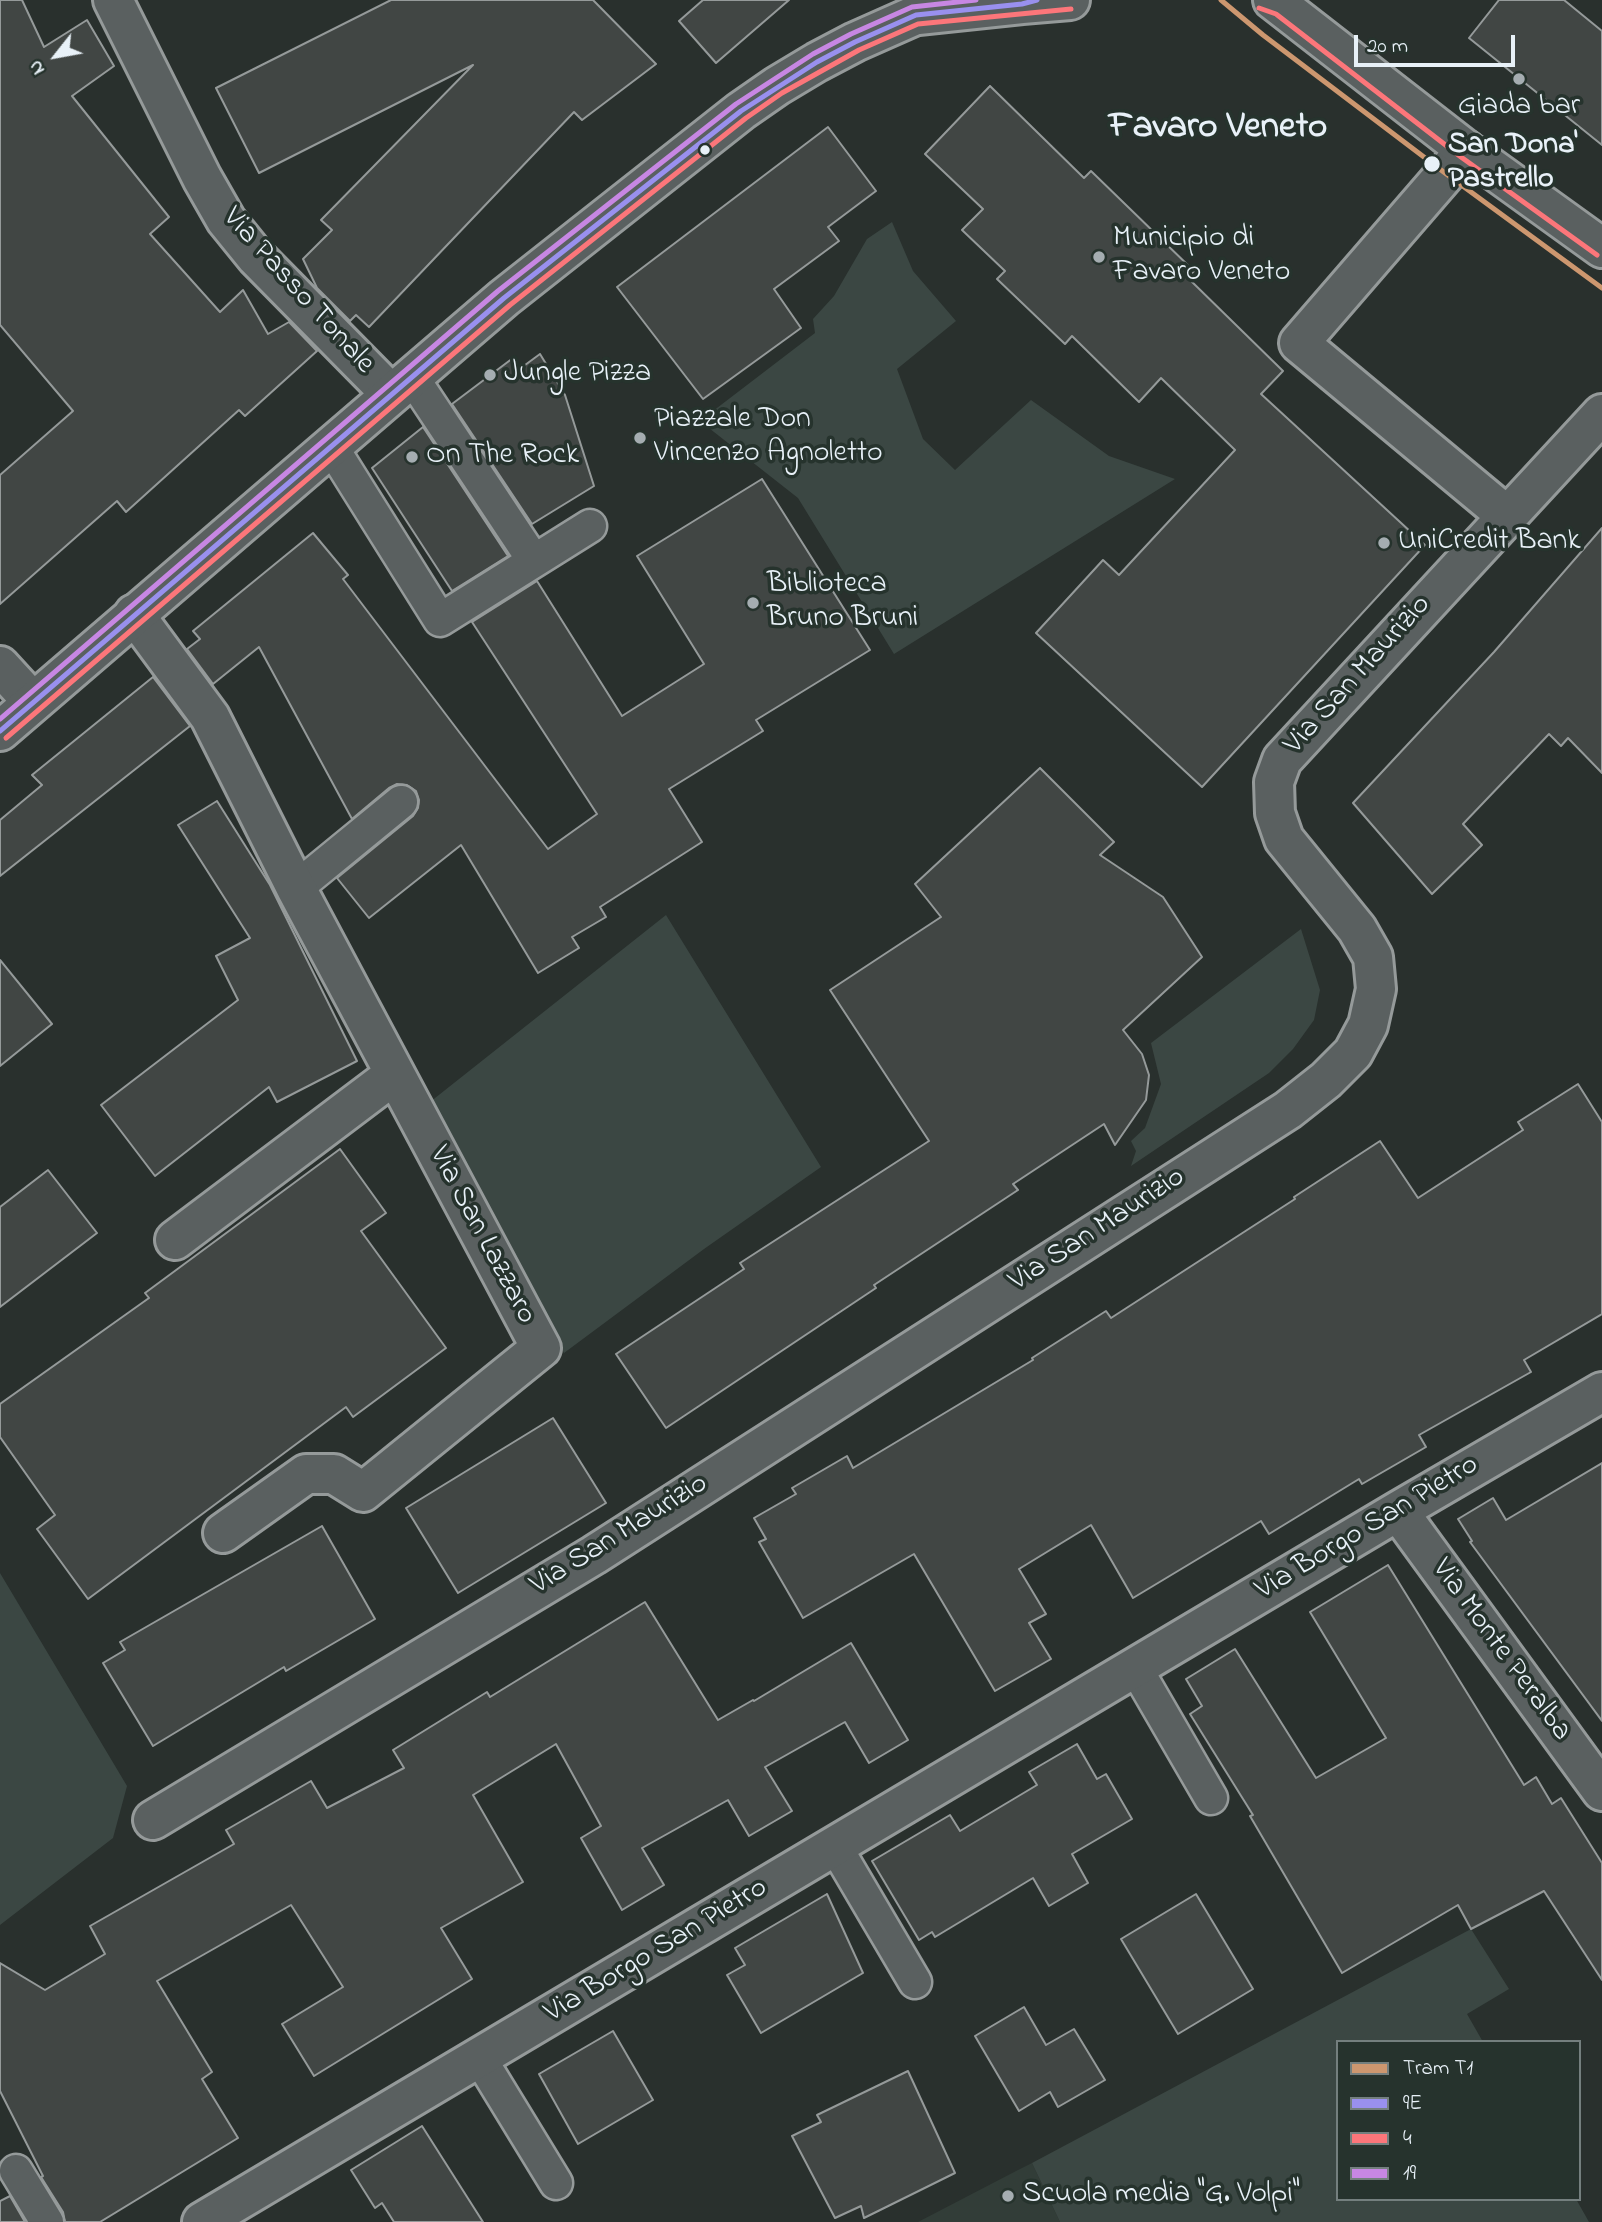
<!DOCTYPE html>
<style>
body{margin:0}
#map{position:relative;width:1602px;height:2222px;overflow:hidden;background:#29302d;font-family:"Indie Flower",sans-serif}
canvas{display:block}
.legend{position:absolute;left:1336px;top:2040px;width:245px;height:161px;box-sizing:border-box;background:#26332d;border:2px solid #747f7e;margin:0;padding:9px 12px;list-style:none;font-size:21px;color:#e8f1f8}
.legend li{display:flex;align-items:center;gap:14px;height:35px}
.legend b{width:35px;border:2px solid #747f7e}
.north{position:absolute;left:21px;top:21px;width:70px;height:70px;-webkit-text-stroke:5px #26332d;paint-order:stroke;rotate:239deg;font-size:19px;font-weight:700;line-height:28px;text-align:center;color:#e8f1f8}
.north::after{content:'';display:block;margin:auto;width:24px;height:32px;background:#e8f1f8;clip-path:polygon(50% 0,100% 100%,50% 72%,0 100%)}
.scale{position:absolute;left:1354px;top:35px;width:161px;height:32px;box-sizing:border-box;border:4px solid #e8f1f8;border-top:0;padding-left:9px;font-size:21px;line-height:24px;white-space:nowrap;color:#e8f1f8;-webkit-text-stroke:5px #26332d;paint-order:stroke}
</style>
<div id="map">
<canvas width="1602" height="2222"></canvas>
<ul class="legend">
<li><b style="height:9px;background:#cd976f"></b>Tram T1</li>
<li><b style="height:9px;background:#9990ee"></b>9E</li>
<li><b style="height:9px;background:#fc767a"></b>4</li>
<li><b style="height:9px;background:#c787e3"></b>19</li>
</ul>
<div class="north">N</div>
<div class="scale">20 m</div>
</div>
<script>
const c = document.querySelector('canvas').getContext('2d');
c.lineJoin = 'round';
function paint(path, color) { c.fillStyle = color; c.fill(path, 'evenodd'); }
const poly = rows => new Path2D(rows.map(r => 'M' + r).join(''));
function strokePath(path, color, width, dash) { c.strokeStyle = color; c.lineWidth = width; c.lineCap = dash ? 'butt' : 'round'; c.setLineDash(dash || []); c.stroke(path); }
function label(font, color, halo, rows, align = 'center') {
  c.font = font + ' "Indie Flower",sans-serif'; c.lineWidth = 7; c.setLineDash([]); c.textBaseline = 'middle'; c.strokeStyle = halo; c.fillStyle = color; for (const [text, x, y, turn = 0] of rows) {
    c.save(); c.translate(x, y); c.rotate((+turn || 0) * Math.PI / 180); c.textAlign = isNaN(turn) ? turn : align; if (halo) c.strokeText(text, 0, 0); c.fillText(text, 0, 0); c.restore();
  }
}
const built = poly([
 [1032,2163,1060,2222,918,2222,1018,2170]
]);
const green = poly([
 [892,222,913,271,956,321,897,369,923,439,955,470,1031,400,1109,456,1175,479,894,654,798,498,700,421,815,333,813,319,834,296,867,239],
 [666,915,821,1167,704,1249,564,1353,430,1102],
 [1301,929,1320,990,1314,1020,1293,1049,1269,1073,1131,1166,1136,1151,1131,1141,1145,1128,1161,1084,1151,1043],
 [0,1573,127,1786,113,1838,0,1925],
 [1471,1929,1509,1989,1467,2014,1483,2042,1338,2042,1338,2199,1576,2199,1589,2222,1060,2222,1032,2163]
]);
const building = poly([
 [0,0,22,0,44,47,87,20,114,66,72,96,169,217,150,234,220,312,243,290,268,334,289,322,317,351,245,416,239,410,126,512,117,501,0,604,0,475,73,411,0,325,0,0],
 [391,0,593,0,656,64,582,120,574,112,369,327,356,315,350,321,317,288,303,259,332,230,321,220,473,65,259,173,216,88,391,0],
 [703,0,789,0,716,63,679,21,703,0],
 [1499,0,1564,0,1602,31,1602,145,1469,38,1499,0],
 [990,86,1084,178,1091,171,1194,271,1188,278,1283,371,1261,394,1425,545,1202,787,1036,633,1103,560,1119,575,1235,450,1161,378,1139,402,1072,336,1065,344,997,279,1005,271,962,230,983,209,925,154,990,86],
 [828,127,876,191,828,227,839,241,774,289,801,328,703,399,617,287,828,127],
 [540,354,565,395,594,486,532,524,452,404,513,358,521,368,540,354],
 [423,427,508,556,452,591,372,468,423,427],
 [762,479,870,650,756,720,763,731,669,789,702,842,600,907,606,917,572,937,579,948,538,973,461,845,369,918,337,878,413,816,418,808,419,800,416,791,407,785,397,784,389,788,352,819,259,647,213,684,187,649,200,639,193,631,313,533,348,575,343,579,548,849,597,814,472,622,537,581,622,716,704,664,637,556,762,479],
 [1602,528,1602,773,1568,738,1561,746,1549,734,1463,824,1482,845,1432,894,1353,803,1494,652,1602,528],
 [153,677,190,726,0,876,0,820,42,785,32,775,153,677],
 [1040,768,1114,842,1100,855,1163,897,1202,957,1123,1030,1142,1054,1149,1075,1146,1100,1115,1145,1104,1124,1013,1184,1018,1190,874,1285,876,1288,666,1428,616,1354,744,1269,740,1263,929,1141,830,990,941,917,915,884,1040,768],
 [217,801,270,885,357,1061,277,1102,269,1087,155,1176,101,1105,238,1000,216,956,250,938,178,825,217,801],
 [0,960,52,1024,0,1066,0,960],
 [1578,1084,1602,1122,1602,1314,1524,1360,1531,1372,1419,1435,1426,1447,1362,1484,1359,1479,1269,1534,1261,1521,1133,1598,1091,1525,1019,1569,1046,1614,1029,1623,1051,1659,995,1691,914,1554,803,1618,759,1542,766,1539,754,1518,796,1494,792,1488,847,1456,853,1468,1033,1360,1032,1358,1106,1311,1111,1318,1295,1199,1294,1197,1380,1141,1418,1198,1523,1130,1518,1122,1578,1084],
 [340,1149,386,1213,361,1231,446,1348,353,1417,346,1407,88,1599,37,1529,55,1515,0,1437,0,1404,149,1298,145,1293,340,1149],
 [48,1170,97,1233,0,1307,0,1207,48,1170],
 [553,1418,606,1503,458,1593,406,1508,553,1418],
 [1602,1463,1602,1721,1470,1542,1472,1541,1458,1519,1493,1498,1506,1520,1602,1463],
 [322,1526,375,1619,286,1671,284,1667,153,1746,103,1663,125,1650,120,1642,322,1526],
 [1388,1565,1524,1785,1536,1777,1552,1804,1561,1798,1602,1863,1602,1980,1544,1891,1471,1929,1458,1905,1342,1973,1250,1816,1253,1815,1190,1714,1202,1706,1186,1679,1235,1649,1316,1778,1386,1738,1310,1612,1388,1565],
 [645,1602,718,1720,753,1700,754,1701,851,1643,908,1740,869,1763,845,1722,765,1767,792,1811,749,1836,728,1800,642,1848,664,1885,622,1910,581,1838,601,1826,556,1744,473,1795,523,1882,441,1928,472,1979,314,2076,282,2024,343,1987,291,1905,157,1981,212,2072,202,2079,238,2138,100,2222,65,2222,63,2212,41,2177,43,2176,0,2091,0,1963,45,1990,105,1954,90,1926,234,1844,226,1830,311,1781,327,1808,404,1768,393,1750,487,1692,490,1697,645,1602],
 [1077,1744,1097,1779,1106,1774,1132,1819,1072,1854,1088,1883,1049,1906,1033,1878,935,1937,932,1932,919,1940,872,1861,950,1815,960,1831,1037,1785,1029,1772,1077,1744],
 [827,1894,863,1973,761,2033,727,1975,745,1965,735,1948,827,1894],
 [1196,1894,1253,1989,1178,2034,1121,1939,1196,1894],
 [1024,2007,1046,2045,1074,2029,1105,2080,1058,2107,1050,2092,1019,2111,975,2036,1024,2007],
 [613,2031,653,2100,578,2144,539,2074,613,2031],
 [908,2071,955,2173,864,2218,861,2206,835,2218,792,2136,821,2122,817,2115,908,2071],
 [422,2126,483,2222,394,2222,382,2203,375,2208,351,2170,422,2126],
 [10,2196,25,2222,0,2222,0,2201,10,2196]
]);
const lane = poly([
 [412,377,534,561],
 [331,446,440,620,590,526],
 [296,888,401,802],
 [1135,1667,1211,1798],
 [835,1846,915,1982],
 [479,2057,556,2183],
 [16,2171,47,2222]
]);
const street = poly([
 [113,0,202,178,226,220,256,257,391,394],
 [1466,150,1299,343,1507,516],
 [134,614,210,717,296,888,541,1348,363,1492,334,1474,306,1474,223,1533],
 [0,666,33,702],
 [175,1240,395,1074],
 [1398,1511,1602,1791],
 [153,1820,594,1555,1288,1110,1326,1080,1353,1053,1368,1025,1376,989,1373,957,1357,929,1284,839,1275,813,1274,782,1282,760,1602,414],
 [202,2222,1398,1511,1602,1392]
]);
const secondary = poly([
 [1273,0,1466,150,1602,248],
 [1022,4,1070,0],
 [918,15,1022,4,1037,0],
 [0,731,504,298,741,111,777,86,817,62,855,42,916,15,943,0]
]);
const bus1 = poly([
 [0,731,504,298,741,111,817,62,855,42,916,15,1022,4,1037,0]
]);
const bus2 = poly([
 [1259,8,1276,14,1461,157,1597,255],
 [6,738,510,305,746,118,782,93,859,50,918,24,1071,9]
]);
const bus3 = poly([
 [0,719,498,291,736,104,813,54,851,34,912,7,976,0]
]);
const tram1 = poly([
 [1221,0,1263,35,1445,173,1602,288]
]);
const markers = [
 [1519,79,7,"#a5adb1"],
 [705,150,6,"#e8f1f8"],
 [1432,164,9,"#e8f1f8"],
 [1099,257,7,"#a5adb1"],
 [490,375,7,"#a5adb1"],
 [640,438,7,"#a5adb1"],
 [412,457,7,"#a5adb1"],
 [1384,543,7,"#a5adb1"],
 [753,603,7,"#a5adb1"],
 [1008,2196,7,"#a5adb1"]
];
const poiNames = [
 ["Giada bar",1519,108,"center"],
 ["Municipio di",1113,240],
 ["Favaro Veneto",1113,274],
 ["Jungle Pizza",504,375],
 ["Piazzale Don",654,421],
 ["Vincenzo Agnoletto",654,455],
 ["On The Rock",426,457],
 ["UniCredit Bank",1398,543],
 ["Biblioteca",767,586],
 ["Bruno Bruni",767,620],
 ["Scuola media \"G. Volpi\"",1022,2196]
];
const stopNames = [
 ["San Dona'",1448,147],
 ["Pastrello",1448,181]
];
const streetNames = [
 ["Via Passo Tonale",297,292,48],
 ["Via San Maurizio",1359,676,-48],
 ["Via San Maurizio",1098,1231,-33],
 ["Via San Lazzaro",481,1236,62],
 ["Via Borgo San Pietro",1368,1529,-31],
 ["Via San Maurizio",620,1536,-32],
 ["Via Monte Peralba",1500,1651,54],
 ["Via Borgo San Pietro",657,1952,-31]
];
const districtNames = [
 ["Favaro Veneto",1218,130]
];
paint(built, '#323d38');
paint(green, '#3b4743');
paint(building, '#414644');
strokePath(building, '#959a9a', 2);
strokePath(lane, '#959a9a', 37);
strokePath(street, '#959a9a', 44);
strokePath(secondary, '#959a9a', 44);
strokePath(lane, '#5a6060', 32);
strokePath(street, '#5a6060', 38);
strokePath(secondary, '#5a6060', 38);
strokePath(bus1, '#9990ee', 5);
strokePath(bus2, '#fc767a', 5);
strokePath(bus3, '#c787e3', 5);
strokePath(tram1, '#cd976f', 5);
for (const [x, y, r, color] of markers) { const dot = new Path2D(); dot.arc(x, y, r, 0, 2 * Math.PI); c.fillStyle = color; c.fill(dot); strokePath(dot, '#26332d', 2.5); }
label('30px', '#e8f1f8', '#26332d', poiNames, 'left');
label('bold 30px', '#e8f1f8', '#26332d', stopNames, 'left');
label('30px', '#e8f1f8', '#26332d', streetNames);
label('bold 37px', '#e8f1f8', '#26332d', districtNames);
</script>
